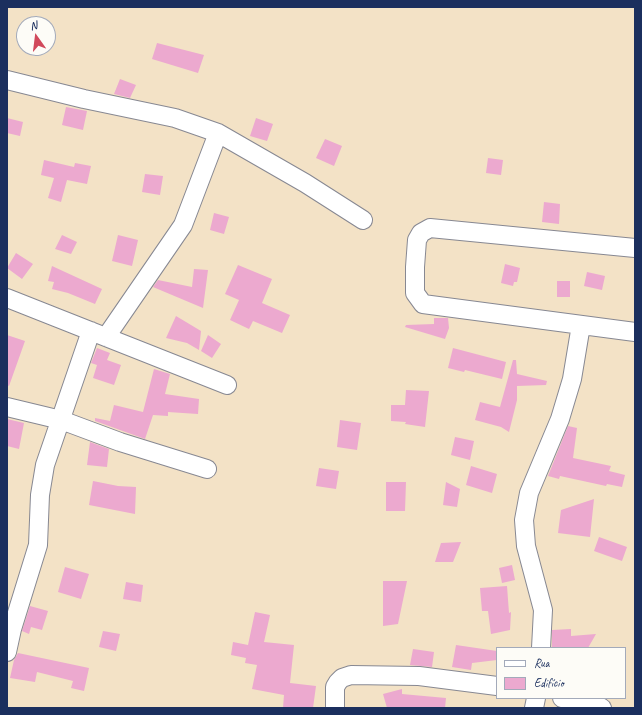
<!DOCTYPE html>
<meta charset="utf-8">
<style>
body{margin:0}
#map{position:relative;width:642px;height:715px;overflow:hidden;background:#f3e2c6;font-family:Caveat,sans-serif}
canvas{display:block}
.frame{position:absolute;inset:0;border:8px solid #1b2f5e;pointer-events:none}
.legend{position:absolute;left:496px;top:647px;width:130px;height:52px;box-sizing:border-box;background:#fdfcf7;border:1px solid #a3aaba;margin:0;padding:5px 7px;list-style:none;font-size:12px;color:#1b2f5e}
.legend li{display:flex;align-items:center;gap:8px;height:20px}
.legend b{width:20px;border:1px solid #a3aaba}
.north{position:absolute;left:16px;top:16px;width:40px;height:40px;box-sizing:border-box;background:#fdfcf7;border:1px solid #a3aaba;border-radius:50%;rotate:346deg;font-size:11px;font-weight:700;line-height:16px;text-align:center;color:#1b2f5e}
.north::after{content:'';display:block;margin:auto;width:14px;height:18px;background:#d1495b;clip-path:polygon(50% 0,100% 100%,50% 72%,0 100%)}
</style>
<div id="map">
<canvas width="642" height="715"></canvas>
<div class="frame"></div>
<ul class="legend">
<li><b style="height:5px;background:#fff"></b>Rua</li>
<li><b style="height:11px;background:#eca9cf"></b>Edifício</li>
</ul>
<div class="north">N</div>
</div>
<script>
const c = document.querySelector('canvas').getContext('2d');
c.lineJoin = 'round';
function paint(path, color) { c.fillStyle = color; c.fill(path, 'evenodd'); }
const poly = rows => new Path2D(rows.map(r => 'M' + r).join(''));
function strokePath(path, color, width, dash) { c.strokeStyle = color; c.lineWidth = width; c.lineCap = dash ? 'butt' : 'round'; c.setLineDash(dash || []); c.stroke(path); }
const building = poly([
 [157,43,204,55,198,73,152,59],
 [120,79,136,85,130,98,114,94],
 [66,107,87,111,83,130,62,125],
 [7,118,23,122,20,136,7,133],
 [256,118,273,124,267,141,250,136],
 [325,139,342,146,334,166,316,158],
 [488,158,503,160,501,175,486,173],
 [44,160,74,167,75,163,91,166,87,184,67,180,61,202,48,198,54,178,41,175],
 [145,174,163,176,160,195,142,192],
 [544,202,560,204,559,224,542,222],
 [214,213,229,217,224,234,210,230],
 [62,235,77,242,71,254,55,249],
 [118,235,138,240,132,266,112,261],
 [16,253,33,264,22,279,7,268],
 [505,264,520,268,517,282,514,282,513,286,501,283],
 [238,265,272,279,262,303,290,315,282,333,253,321,249,329,230,320,239,300,225,294],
 [52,266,102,289,95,304,68,293,52,289,54,282,48,281],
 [194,269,208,270,203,308,153,287,158,280,192,287],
 [587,272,605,276,602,290,584,286],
 [557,281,570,281,570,297,557,297],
 [176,316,201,331,199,350,187,343,166,338],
 [434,318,448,318,449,328,445,339,405,327,406,325,434,324],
 [7,335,25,341,9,386,7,385],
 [208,335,221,344,212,358,201,351],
 [97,348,110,353,107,360,121,365,114,385,93,378,97,365,91,363],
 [453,348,506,362,502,379,465,370,464,372,448,368],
 [513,360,516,360,517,374,547,381,546,385,517,386,517,400,509,432,501,427,475,420,480,402,500,407],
 [154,369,170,374,165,394,199,399,198,414,168,412,168,416,153,415,145,439,95,421,95,418,110,421,114,405,143,412],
 [406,390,429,391,425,427,405,424,406,422,391,421,391,405,405,405],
 [7,419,24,423,19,449,7,446],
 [340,420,361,423,357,450,337,447],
 [568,426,577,428,573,458,611,466,609,471,625,475,622,487,607,484,606,486,560,476,559,479,548,476],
 [455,437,474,441,470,460,451,455],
 [90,442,109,449,107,467,87,465],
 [471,466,497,474,492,493,466,485],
 [319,468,339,471,336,489,316,486],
 [93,481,118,486,136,487,135,514,89,505],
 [386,482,406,482,405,511,386,511],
 [446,482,460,489,457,507,443,505],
 [594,499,590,537,558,533,561,510],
 [599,537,627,547,622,561,594,551],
 [461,542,453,562,435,562,441,543],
 [512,565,515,580,502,583,499,568],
 [65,567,89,574,81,599,58,592],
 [383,581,407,581,398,624,383,626],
 [126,582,143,585,141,602,123,599],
 [507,586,509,613,511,612,510,630,491,634,488,611,482,611,480,588],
 [30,606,48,611,42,630,31,627,29,634,22,631],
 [255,612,270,615,264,642,294,645,290,683,316,686,313,708,283,708,284,695,252,689,257,665,245,663,246,658,231,655,233,642,248,645],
 [571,629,571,636,596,634,588,648,552,648,552,630],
 [103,631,120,634,116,651,99,647],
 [456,645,497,651,497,660,472,663,471,670,452,667],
 [413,649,434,652,432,667,410,665],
 [18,653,89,668,84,691,71,688,73,681,37,672,35,682,10,678,14,660],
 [402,689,402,694,446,698,445,708,387,708,383,694]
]);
const minor = poly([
 [7,80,84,99,175,118,218,133,305,183,363,220],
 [635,248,430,228,421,233,417,240,415,267,415,293,423,304,635,332],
 [7,298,227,385],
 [106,337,183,225,218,133],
 [7,407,61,420,120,442,207,469],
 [541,648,543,610,526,546,524,520,529,493,560,419,572,379,581,325],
 [7,652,12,629,38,545,40,495,45,465,91,331],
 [562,698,591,702,602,708],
 [335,708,335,687,338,682,342,678,351,675,419,676,497,686],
 [534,708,536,698]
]);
paint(building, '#eca9cf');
strokePath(minor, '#878892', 20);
strokePath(minor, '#fff', 18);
</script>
